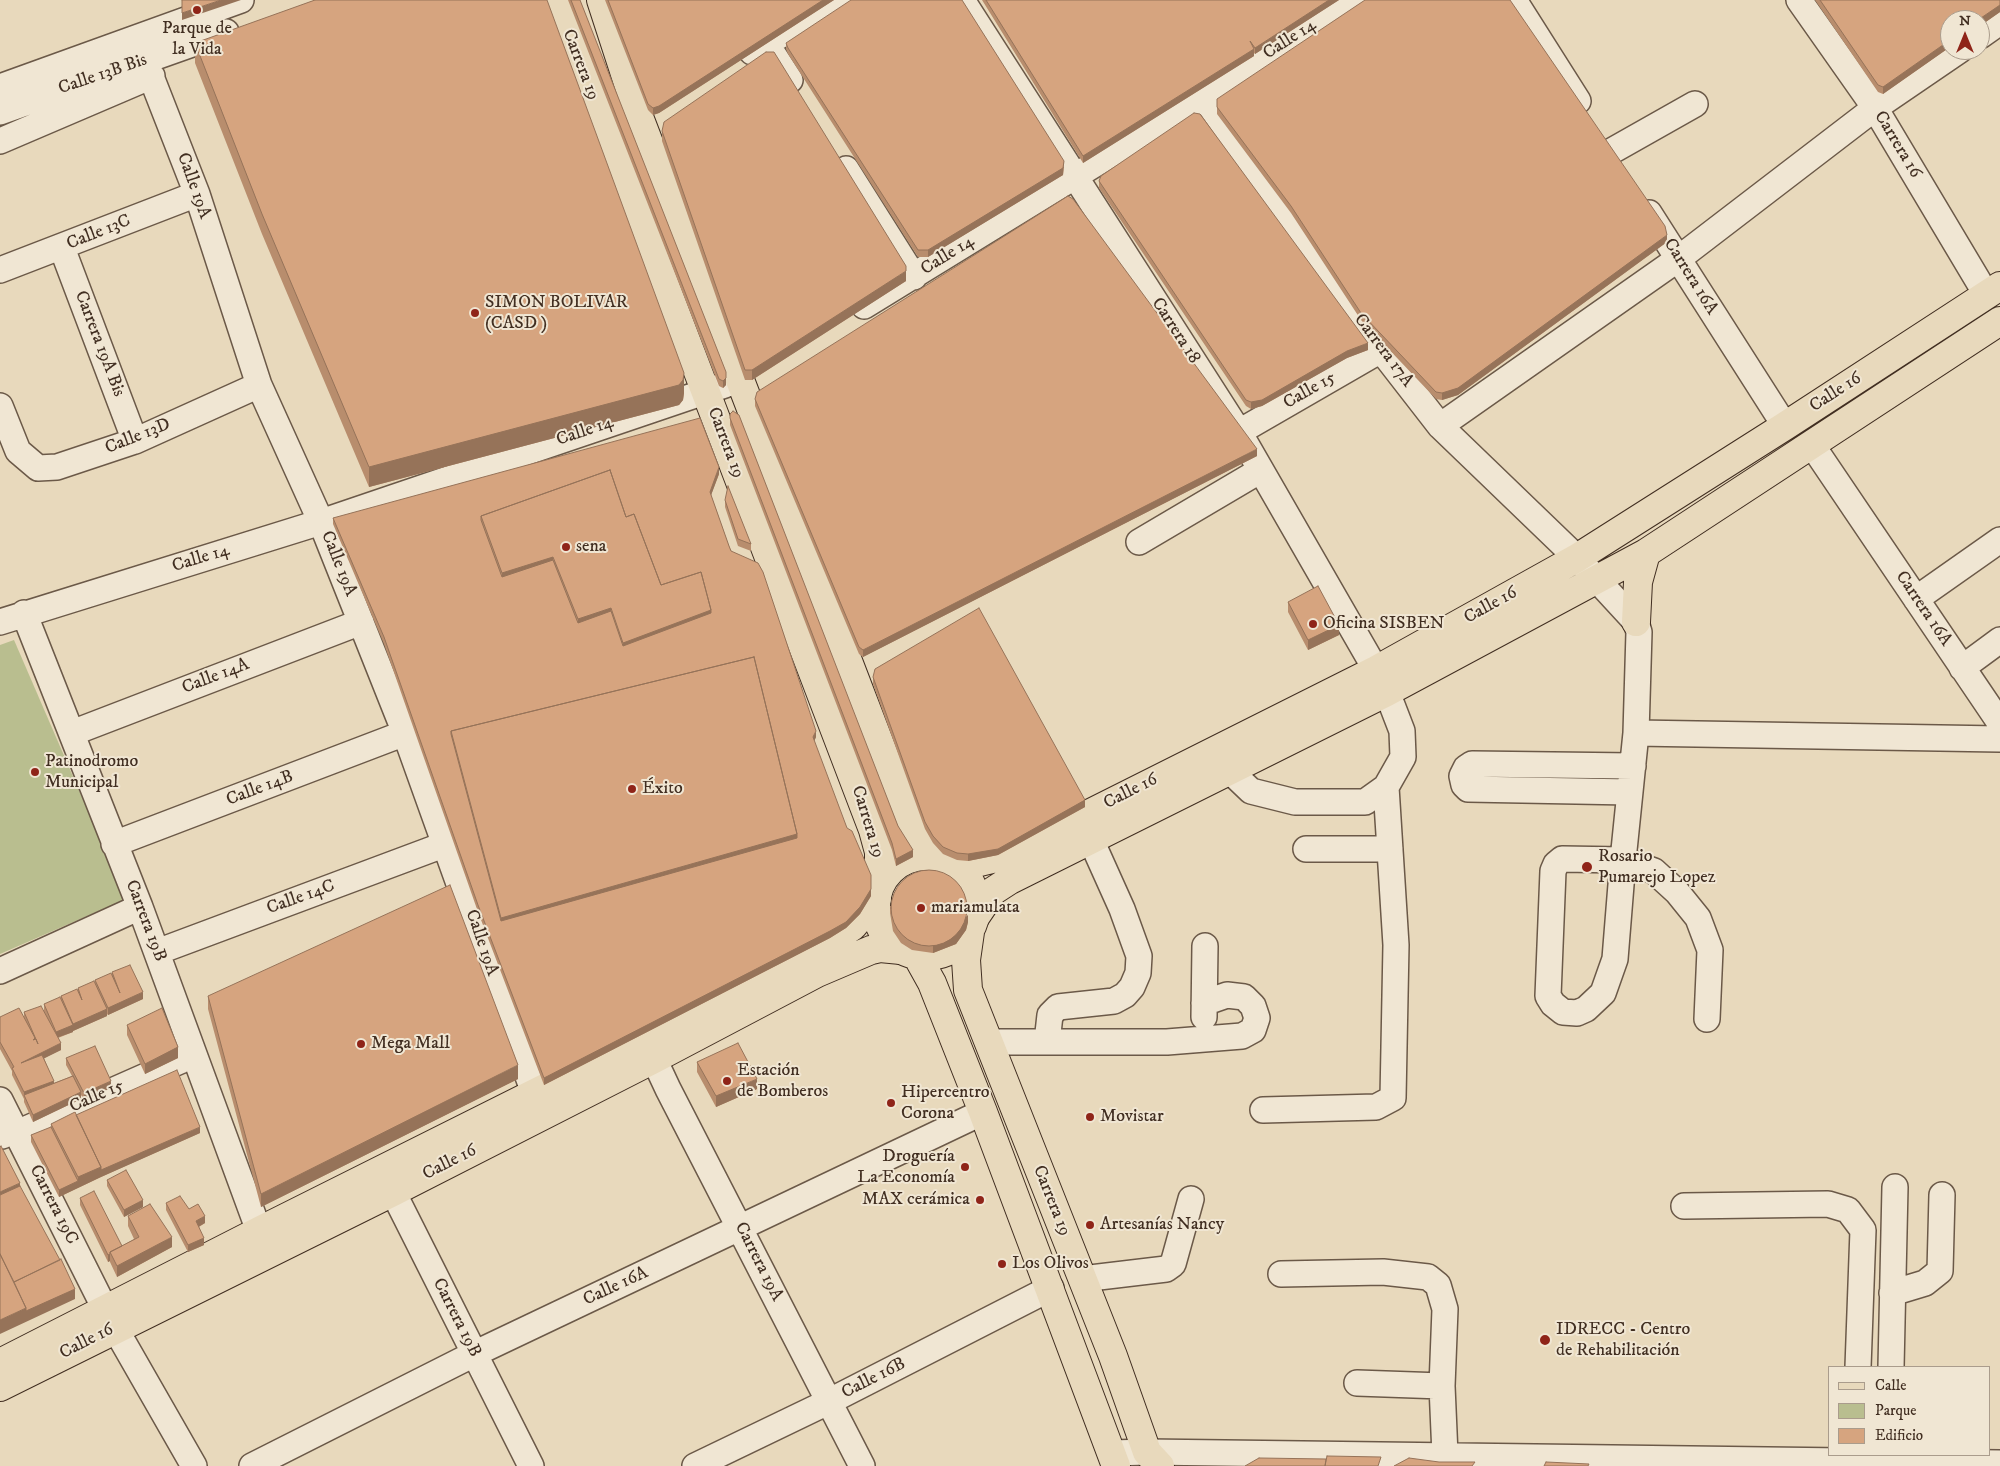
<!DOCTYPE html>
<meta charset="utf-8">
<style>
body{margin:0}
#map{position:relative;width:2000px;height:1466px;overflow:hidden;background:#e8d9bc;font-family:"IM FELL DW Pica",serif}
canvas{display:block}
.legend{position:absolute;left:1828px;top:1366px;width:162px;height:90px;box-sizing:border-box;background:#f0e6d3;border:1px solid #aa9c8c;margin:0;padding:6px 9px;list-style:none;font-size:15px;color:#412e21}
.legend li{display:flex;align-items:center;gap:10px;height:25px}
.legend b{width:25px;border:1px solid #aa9c8c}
.north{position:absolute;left:1940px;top:10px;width:50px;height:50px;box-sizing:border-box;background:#f0e6d3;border:1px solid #aa9c8c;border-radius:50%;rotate:0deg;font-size:14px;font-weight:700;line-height:20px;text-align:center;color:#412e21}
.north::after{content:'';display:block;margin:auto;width:18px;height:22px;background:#8f2418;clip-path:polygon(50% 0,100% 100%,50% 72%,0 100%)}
</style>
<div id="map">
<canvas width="2000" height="1466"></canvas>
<ul class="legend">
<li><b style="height:6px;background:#e8d9bc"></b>Calle</li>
<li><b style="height:14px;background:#b9be8f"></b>Parque</li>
<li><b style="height:14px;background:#d6a47f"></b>Edificio</li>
</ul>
<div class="north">N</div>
</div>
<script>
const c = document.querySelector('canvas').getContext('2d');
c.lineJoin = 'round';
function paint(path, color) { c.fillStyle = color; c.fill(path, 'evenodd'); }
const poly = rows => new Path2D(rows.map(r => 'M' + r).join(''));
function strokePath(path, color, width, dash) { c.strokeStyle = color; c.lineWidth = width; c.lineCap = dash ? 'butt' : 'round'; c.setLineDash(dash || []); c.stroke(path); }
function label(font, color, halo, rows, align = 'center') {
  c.font = font + ' "IM FELL DW Pica",serif'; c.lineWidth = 4; c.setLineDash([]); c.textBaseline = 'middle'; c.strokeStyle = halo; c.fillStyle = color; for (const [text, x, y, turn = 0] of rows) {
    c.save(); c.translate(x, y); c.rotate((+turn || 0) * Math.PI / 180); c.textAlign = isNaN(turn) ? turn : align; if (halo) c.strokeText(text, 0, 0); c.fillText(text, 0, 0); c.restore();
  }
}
const green = poly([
 [14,640,126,899,0,954,0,645]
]);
const minor = poly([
 [962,0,1239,432,1376,670],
 [1514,0,1578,101],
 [1799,0,1875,108,1986,294],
 [1980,36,2000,22],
 [136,38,197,194,259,385,321,522,405,733,534,1093],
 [766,43,790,80],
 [752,52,841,0],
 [0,87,241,0],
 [1204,97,1381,350,1440,426,1577,558,1636,622,1639,632,1636,733,1623,860,1615,959,1603,993,1586,1009,1577,1013,1563,1012,1553,1004,1548,996,1553,871,1556,864,1562,859,1623,860,1654,871,1677,892,1698,918,1710,950,1707,1019],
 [0,112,226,32],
 [0,141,152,76],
 [1610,152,1695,104],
 [846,169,914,277],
 [1649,213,1785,426],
 [62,248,135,441],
 [0,270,197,194],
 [864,306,1204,97,1301,31,1354,0],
 [0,406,18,451,38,468,57,467,135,441,259,385],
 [1440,426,1678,259,1875,108,1960,50],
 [1239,432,1381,350],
 [1812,445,2000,723],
 [1139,542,1261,470],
 [1916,599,2000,540],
 [24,613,140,907,259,1231],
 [0,622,321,522,725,385],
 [1962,668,2000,640],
 [72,733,361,622],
 [1636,733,2000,739],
 [1229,770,1251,791,1295,802,1365,802,1386,787,1403,757,1402,731,1387,692],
 [1630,792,1468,789,1464,785,1462,776,1466,768,1472,764,1633,766],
 [114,844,405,733],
 [1306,849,1390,849],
 [157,952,446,844],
 [0,971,140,907],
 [1204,1017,1205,946],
 [988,1042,1167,1042,1242,1036,1253,1030,1257,1018,1253,1006,1244,997,1227,995,1204,1003],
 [1047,1042,1050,1015,1058,1007,1114,1001,1125,995,1132,987,1138,973,1139,956,1122,909,1091,840],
 [654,1059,668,1089,862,1466],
 [0,1100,105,1309],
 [1263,1110,1376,1107,1393,1098,1396,945,1386,787],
 [2,1136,11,1132,17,1133,180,1061,193,1053],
 [384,1174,531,1466],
 [1684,1206,1828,1204,1848,1210,1863,1230,1858,1367],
 [1281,1274,1383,1272,1428,1277,1438,1285,1445,1309,1442,1386,1445,1455],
 [1082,1279,1166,1269,1173,1264,1191,1199],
 [1892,1293,1925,1283,1940,1271,1942,1195],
 [115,1328,194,1466],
 [1891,1367,1895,1187],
 [1357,1383,1442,1386],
 [1112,1453,1147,1452,2000,1463],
 [252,1466,474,1354,983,1112],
 [695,1466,830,1401,1051,1288]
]);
const major = poly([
 [1636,622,1638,582,1646,553],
 [952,863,972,864,1005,856,1376,670,1577,558,1785,426,2000,286],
 [976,916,993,891,1010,880,1387,692,1646,553,2000,321],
 [0,1363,259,1231,645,1038,835,938,853,926,877,898],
 [0,1387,393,1192,654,1059,817,973,871,950,880,948,901,950]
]);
const highway = poly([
 [556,0,873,830,879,852,879,889],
 [601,0,639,117,914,833,930,856],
 '876 906a50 50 0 1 1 100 0a50 50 0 1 1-100 0Z',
 [970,932,966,960,968,990,1113,1356,1147,1452,1160,1466],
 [917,956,932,983,983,1112,1116,1466]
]);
const wall = poly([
 [568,0,580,0,726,385,723,388,719,386],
 [605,0,834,0,659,113,653,115,648,110],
 [982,0,1339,0,1255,54,1254,53,1254,56,1083,163],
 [1815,0,2000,0,2000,12,1980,26,1980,20,1950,20,1950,47,1883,94,1878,92],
 [195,43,684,393,683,400,679,405,369,487,262,234,195,63],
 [786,43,1064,167,1063,175,928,257,918,257,788,54,786,49],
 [1217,99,1667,242,1458,395,1442,400,1436,399,1361,320,1291,213,1217,114],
 [662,131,906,281,752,380,745,380,662,141],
 [1099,181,1368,350,1347,358,1262,406,1251,409,1246,406,1099,188],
 [755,399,1257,456,863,657,859,654,755,406],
 [730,414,898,826,913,857,896,866,892,850,730,425],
 [719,474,711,495,729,546,816,737,814,741,871,896,860,914,846,928,830,938,544,1085,478,912,384,644,333,524,333,518],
 [725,500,751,544,751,551,738,546,725,507],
 [1288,602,1339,635,1308,650,1288,612],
 [873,677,1085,807,998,855,968,861,957,860,943,854,933,843,925,829,873,684],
 [890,906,968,922,966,930,956,944,933,953,912,950,901,943,893,931,890,913],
 [112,972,143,999,108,1015,107,1014,107,1016,73,1031,73,1029,73,1032,58,1038,61,1050,44,1058,54,1083,72,1076,66,1065,66,1058,111,1088,84,1100,81,1095,81,1099,33,1122,24,1102,24,1099,12,1075,12,1071,0,1049,0,1017,24,1017,24,1012,44,1010,44,1004,61,999,61,996,78,991,78,988,95,983,95,980,112,975],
 [208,996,518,1079,261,1207,208,1009],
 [127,1025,178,1058,145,1074,127,1035],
 [697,1062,757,1089,716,1107,697,1072],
 [76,1115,200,1133,101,1177,59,1197,31,1142,31,1135,51,1128,51,1124],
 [107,1180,143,1207,124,1217,107,1186],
 [80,1198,122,1246,134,1239,128,1226,128,1216,172,1247,117,1277,110,1262,110,1261,108,1262,80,1205],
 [166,1203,189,1209,205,1223,199,1227,204,1245,188,1252,166,1210]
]);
const shadedWall = poly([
 [221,0,241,0,182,20,182,13],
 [823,0,834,0,659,113,653,115,653,108],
 [1329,0,1339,0,1255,54,1255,48],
 [2000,5,2000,12,1980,26,1980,20,1978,20],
 [1950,40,1950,47,1883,94,1883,87],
 [1254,49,1254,56,1083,163,1083,156],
 [1064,161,1063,175,928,257,928,250],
 [1667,235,1667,242,1458,395,1442,400,1442,393],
 [906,271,906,281,752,380,752,370],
 [1368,343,1368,350,1347,358,1262,406,1251,409,1251,402,1347,351],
 [684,373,684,393,683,400,679,405,369,487,369,467],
 [726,378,726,385,723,388,723,381],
 [1257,449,1257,456,863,657,863,650],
 [719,467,719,474,710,498,710,492],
 [553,557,553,567,502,584,502,573],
 [611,608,611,618,578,629,578,619],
 [711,610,711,620,623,653,623,643],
 [1339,625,1339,635,1308,650,1308,640],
 [816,731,816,737,813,744,813,737],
 [1085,800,1085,807,998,855,968,861,968,854],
 [797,834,797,845,501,928,501,918],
 [913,850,913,857,896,866,896,859],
 [871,889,871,896,860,914,846,928,830,938,544,1085,544,1078],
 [968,915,968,922,966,930,956,944,933,953,933,946],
 [143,992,143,999,108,1015,108,1008],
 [107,1009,107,1016,73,1031,73,1024],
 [73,1025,73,1032,56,1038,56,1032],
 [61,1043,61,1050,21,1070,21,1063],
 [178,1047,178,1058,145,1074,145,1064],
 [518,1065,518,1079,261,1207,261,1194],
 [757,1079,757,1089,716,1107,716,1096],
 [54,1081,54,1088,24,1095,24,1092],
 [111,1081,111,1088,84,1100,84,1093],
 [81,1092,81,1099,33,1122,33,1115],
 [200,1127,200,1133,101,1177,101,1170],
 [101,1167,101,1177,59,1197,59,1190,78,1181,78,1177],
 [20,1183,20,1193,0,1202,0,1192],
 [143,1200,143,1207,124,1217,124,1210],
 [205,1216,205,1223,196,1228,196,1221],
 [172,1237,172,1247,117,1277,117,1266],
 [204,1238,204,1245,188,1252,188,1245],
 [110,1254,110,1261,108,1262,108,1255],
 [75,1289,75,1299,0,1334,0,1320,26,1308]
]);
const building = poly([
 [182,0,221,0,182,13,182,0],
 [315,0,547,0,684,373,683,380,679,385,369,467,262,214,195,43,315,0],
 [571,0,580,0,726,372,726,378,723,381,719,379,571,0],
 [608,0,823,0,659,106,653,108,648,104,608,0],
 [851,0,962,0,1064,161,1063,168,928,250,918,250,788,48,786,43,851,0],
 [986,0,1329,0,1255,48,1250,41,1254,49,1083,156,986,0],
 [1365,0,1510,0,1665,226,1667,235,1458,388,1442,393,1436,392,1361,313,1291,206,1217,107,1217,99,1365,0],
 [1820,0,2000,0,2000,5,1978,20,1950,20,1950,40,1883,87,1878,85,1820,0],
 [766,52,774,52,906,266,906,271,752,370,745,370,662,131,664,122,766,52],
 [1194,113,1200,114,1368,343,1347,351,1262,400,1251,402,1246,400,1099,181,1101,176,1194,113],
 [1068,196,1073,199,1257,449,863,650,859,647,755,399,757,392,1068,196],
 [733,411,739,415,898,826,913,850,896,859,892,843,730,418,730,414,733,411],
 [700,418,719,467,710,492,729,546,731,551,758,563,763,572,816,731,813,737,847,828,852,831,871,875,871,889,860,907,846,922,830,931,544,1078,478,905,384,637,333,518,700,418],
 [610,470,626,517,634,514,661,585,701,572,711,610,711,613,623,646,611,611,578,623,553,560,502,577,481,520,481,516,610,470],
 [754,657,797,834,797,838,501,921,451,734,451,731,754,657],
 [610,470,626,517,634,514,661,585,701,572,711,610,623,643,611,608,578,619,553,557,502,573,481,516,610,470],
 [728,486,751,544,738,539,725,500,728,486],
 [1318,586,1339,625,1308,640,1288,602,1318,586],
 [979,608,1085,800,998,849,968,854,957,853,943,847,933,836,925,822,873,677,875,669,979,608],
 [754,657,797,834,501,918,451,731,754,657],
 '891 908a38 38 0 1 1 76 0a38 38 0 1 1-76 0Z',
 [450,885,518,1065,261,1194,208,996,450,885],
 [130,965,143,992,108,1008,95,980,111,973,120,993,112,972,130,965],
 [94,981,107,1009,73,1024,61,996,77,989,82,1000,78,988,94,981],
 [60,997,73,1025,56,1032,44,1004,60,997],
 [41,1006,61,1043,21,1063,42,1055,54,1081,24,1092,12,1068,14,1067,0,1042,0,1017,19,1008,35,1038,33,1040,36,1039,38,1044,24,1012,41,1006],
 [162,1008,178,1047,145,1064,127,1025,162,1008],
 [738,1043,757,1079,716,1096,697,1062,738,1043],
 [95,1046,111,1081,84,1093,66,1058,95,1046],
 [177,1070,200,1127,101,1170,101,1167,76,1115,177,1070],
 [73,1076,81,1092,33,1115,24,1095,73,1076],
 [75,1112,101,1167,78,1177,51,1124,75,1112],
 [51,1127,78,1181,59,1190,31,1135,51,1127],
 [1,1146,20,1183,0,1192,0,1147,1,1146],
 [126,1170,143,1200,124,1210,107,1180,126,1170],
 [20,1186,60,1260,14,1282,0,1254,0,1195,20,1186],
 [94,1191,122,1246,110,1252,110,1254,108,1255,80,1198,94,1191],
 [180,1196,189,1209,198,1204,205,1216,196,1221,204,1238,188,1245,166,1203,180,1196],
 [150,1204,172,1237,117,1266,110,1252,139,1237,128,1216,150,1204],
 [0,1254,26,1308,0,1320,0,1254],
 [61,1259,75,1289,26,1311,26,1308,14,1282,61,1259],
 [1327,1456,1381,1457,1378,1466,1325,1466,1327,1456],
 [1259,1458,1326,1459,1325,1466,1245,1466,1259,1458],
 [1409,1458,1439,1462,1475,1462,1472,1466,1394,1466,1409,1458],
 [1546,1462,1589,1464,1588,1466,1544,1466,1546,1462]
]);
const markers = [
 [197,10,5,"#8f2418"],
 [475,313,5,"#8f2418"],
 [566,547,5,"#8f2418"],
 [1313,624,5,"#8f2418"],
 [35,772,5,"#8f2418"],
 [632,789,5,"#8f2418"],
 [1587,867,6,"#8f2418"],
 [921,908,5,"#8f2418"],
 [361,1044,5,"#8f2418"],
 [727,1081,5,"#8f2418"],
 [891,1103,5,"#8f2418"],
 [1090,1117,5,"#8f2418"],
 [965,1167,5,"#8f2418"],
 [980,1200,5,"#8f2418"],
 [1090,1225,5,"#8f2418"],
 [1002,1264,5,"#8f2418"],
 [1545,1340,6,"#8f2418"]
];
const poiNames = [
 ["Parque de",197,29,"center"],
 ["la Vida",197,50,"center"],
 ["SIMON BOLIVAR",485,303],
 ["(CASD )",485,324],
 ["sena",576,547],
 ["Oficina SISBEN",1323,624],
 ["Patinodromo",45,762],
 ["Municipal",45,783],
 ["Éxito",642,789],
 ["Rosario",1598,857],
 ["Pumarejo Lopez",1598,878],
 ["mariamulata",931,908],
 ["Mega Mall",371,1044],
 ["Estación",737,1071],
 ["de Bomberos",737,1092],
 ["Hipercentro",901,1093],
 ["Corona",901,1114],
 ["Movistar",1100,1117],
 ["Droguería",955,1157,"right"],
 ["La Economía",955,1178,"right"],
 ["MAX cerámica",970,1200,"right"],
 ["Artesanías Nancy",1100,1225],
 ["Los Olivos",1012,1264],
 ["IDRECC - Centro",1556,1330],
 ["de Rehabilitación",1556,1351]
];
const streetNames = [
 ["Calle 14",1290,40,-33],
 ["Carrera 19",580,65,69],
 ["Calle 13B Bis",103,75,-19],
 ["Carrera 16",1897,145,59],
 ["Calle 19A",193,186,70],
 ["Calle 13C",99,233,-22],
 ["Calle 14",948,256,-32],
 ["Carrera 16A",1690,277,58],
 ["Carrera 18",1175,331,57],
 ["Carrera 19A Bis",99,344,69],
 ["Carrera 17A",1383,351,53],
 ["Calle 15",1310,391,-30],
 ["Calle 16",1836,393,-33],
 ["Calle 14",585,432,-19],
 ["Calle 13D",138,437,-22],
 ["Carrera 19",725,443,69],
 ["Calle 14",201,559,-17],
 ["Calle 19A",338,564,68],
 ["Calle 16",1491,606,-29],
 ["Carrera 16A",1923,609,56],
 ["Calle 14A",216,677,-21],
 ["Calle 14B",260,789,-21],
 ["Calle 16",1131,792,-27],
 ["Carrera 19",867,822,73],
 ["Calle 14C",301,898,-20],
 ["Carrera 19B",145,921,69],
 ["Calle 19A",481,943,71],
 ["Calle 15",97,1097,-24],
 ["Calle 16",450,1163,-27],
 ["Carrera 19",1051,1201,68],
 ["Carrera 19C",53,1205,63],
 ["Carrera 19A",758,1262,63],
 ["Calle 16A",616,1287,-25],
 ["Carrera 19B",456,1318,63],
 ["Calle 16",87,1342,-27],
 ["Calle 16B",874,1379,-27]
];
paint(green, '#b9be8f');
strokePath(minor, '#6b5948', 28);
strokePath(major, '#412e21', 30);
strokePath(highway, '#412e21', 30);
strokePath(minor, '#f0e6d3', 25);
strokePath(major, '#e8d9bc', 28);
strokePath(highway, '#e8d9bc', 28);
paint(wall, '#b88d6d');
paint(shadedWall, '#967359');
paint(building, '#d6a47f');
strokePath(building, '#967359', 1);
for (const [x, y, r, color] of markers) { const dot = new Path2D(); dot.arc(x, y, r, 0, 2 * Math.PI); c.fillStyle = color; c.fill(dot); strokePath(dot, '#f0e6d3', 2); }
label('18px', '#412e21', '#f0e6d3', poiNames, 'left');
label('18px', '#412e21', '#f0e6d3', streetNames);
</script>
